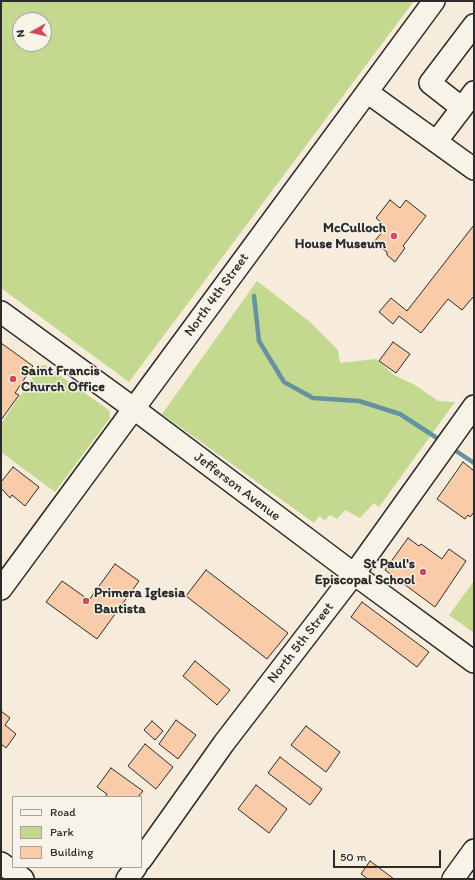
<!DOCTYPE html>
<style>
body{margin:0}
#map{position:relative;width:475px;height:880px;overflow:hidden;background:#f7ebdb;font-family:Itim,sans-serif}
canvas{display:block}
.frame{position:absolute;inset:0;border:2px solid #2b2b2b;pointer-events:none}
.legend{position:absolute;left:12px;top:796px;width:130px;height:72px;box-sizing:border-box;background:#f7f3e8;border:1px solid #a5a39c;margin:0;padding:5px 7px;list-style:none;font-size:12px;color:#2b2b2b}
.legend li{display:flex;align-items:center;gap:8px;height:20px}
.legend b{width:20px;border:1px solid #a5a39c}
.north{position:absolute;left:12px;top:12px;width:40px;height:40px;box-sizing:border-box;background:#f7f3e8;border:1px solid #a5a39c;border-radius:50%;rotate:262deg;font-size:11px;font-weight:700;line-height:16px;text-align:center;color:#2b2b2b}
.north::after{content:'';display:block;margin:auto;width:14px;height:18px;background:#d1495b;clip-path:polygon(50% 0,100% 100%,50% 72%,0 100%)}
.scale{position:absolute;left:333px;top:850px;width:108px;height:18px;box-sizing:border-box;border:2px solid #2b2b2b;border-top:0;padding-left:5px;font-size:12px;line-height:14px;white-space:nowrap;color:#2b2b2b;-webkit-text-stroke:3px #f7f3e8;paint-order:stroke}
</style>
<div id="map">
<canvas width="475" height="880"></canvas>
<div class="frame"></div>
<ul class="legend">
<li><b style="height:5px;background:#f7f3e8"></b>Road</li>
<li><b style="height:11px;background:#c3d98f"></b>Park</li>
<li><b style="height:11px;background:#f9cba8"></b>Building</li>
</ul>
<div class="north">N</div>
<div class="scale">50 m</div>
</div>
<script>
const c = document.querySelector('canvas').getContext('2d');
c.lineJoin = 'round';
function paint(path, color) { c.fillStyle = color; c.fill(path, 'evenodd'); }
const poly = rows => new Path2D(rows.map(r => 'M' + r).join(''));
function strokePath(path, color, width, dash) { c.strokeStyle = color; c.lineWidth = width; c.lineCap = dash ? 'butt' : 'round'; c.setLineDash(dash || []); c.stroke(path); }
function label(font, color, halo, rows, align = 'center') {
  c.font = font + ' Itim,sans-serif'; c.lineWidth = 3; c.setLineDash([]); c.textBaseline = 'middle'; c.strokeStyle = halo; c.fillStyle = color; for (const [text, x, y, turn = 0] of rows) {
    c.save(); c.translate(x, y); c.rotate((+turn || 0) * Math.PI / 180); c.textAlign = isNaN(turn) ? turn : align; if (halo) c.strokeText(text, 0, 0); c.fillText(text, 0, 0); c.restore();
  }
}
const green = poly([
 [1,1,414,1,129,382,1,288],
 [20,20,44,20,44,44,20,44],
 [257,281,310,322,338,350,340,363,376,359,394,375,415,385,438,401,455,402,379,507,374,503,360,518,345,510,337,519,330,515,325,520,319,516,314,523,162,414],
 [45,365,109,410,110,418,55,492,1,452,1,424,40,366],
 [474,581,474,633,449,615]
]);
const stream = poly([
 [254,296,259,341,284,382,313,398,359,401,400,414,443,442],
 [450,447,474,463]
]);
const building = poly([
 [390,200,400,208,406,200,426,216,403,246,405,248,395,262,387,255,387,252,374,242,383,231,379,228,383,224,376,218,390,200],
 [474,225,474,296,462,310,448,299,421,333,399,316,393,324,379,312,391,298,407,311,474,225],
 [393,342,410,354,396,373,379,361,393,342],
 [1,343,33,366,15,393,19,395,1,420,1,343],
 [463,462,474,471,474,512,470,517,468,515,465,519,437,499,463,462],
 [13,467,39,487,25,506,12,495,10,498,1,488,1,482,13,467],
 [408,538,419,546,421,544,442,559,449,549,466,561,435,607,385,570,408,538],
 [115,564,139,581,97,639,46,602,62,581,89,600,115,564],
 [206,570,288,633,267,659,186,596,206,570],
 [362,602,429,652,417,667,351,617,362,602],
 [195,661,230,690,217,705,183,676,195,661],
 [1,711,10,718,5,725,16,734,6,748,1,744,1,711],
 [176,720,196,735,178,759,159,744,176,720],
 [152,721,163,731,155,740,144,730,152,721],
 [306,726,340,752,326,772,291,745,306,726],
 [145,744,173,767,156,789,128,766,145,744],
 [280,757,322,789,310,805,268,773,280,757],
 [111,768,143,791,138,797,105,797,107,794,97,787,111,768],
 [256,785,287,809,269,833,238,809,256,785],
 [370,861,394,879,368,879,361,874,370,861]
]);
const minor = poly([
 [367,92,474,169],
 [462,108,430,83,474,25],
 [436,142,474,92],
 [1,312,133,408,354,574,474,662],
 [1,589,434,1],
 [141,860,224,743,354,574,474,406],
 [1,863,23,879],
 [127,879,136,867],
 [453,879,474,850]
]);
const markers = [
 [394,236,4,"#d1495b"],
 [13,379,4,"#d1495b"],
 [423,572,4,"#d1495b"],
 [86,601,4,"#d1495b"]
];
const poiNames = [
 ["McCulloch",386,228],
 ["House Museum",386,244],
 ["Saint Francis",21,371,"left"],
 ["Church Office",21,387,"left"],
 ["St Paul's",415,564],
 ["Episcopal School",415,580],
 ["Primera Iglesia",94,593,"left"],
 ["Bautista",94,609,"left"]
];
const streetNames = [
 ["North 4th Street",217,295,-54],
 ["Jefferson Avenue",237,487,37],
 ["North 5th Street",301,643,-52]
];
paint(green, '#c3d98f');
strokePath(stream, '#6692a0', 4.5);
paint(building, '#f9cba8');
strokePath(building, '#2b2b2b', 1);
strokePath(minor, '#2b2b2b', 24);
strokePath(minor, '#f7f3e8', 21);
for (const [x, y, r, color] of markers) { const dot = new Path2D(); dot.arc(x, y, r, 0, 2 * Math.PI); c.fillStyle = color; c.fill(dot); strokePath(dot, '#f7f3e8', 1.5); }
label('bold 14px', '#2b2b2b', '#f7f3e8', poiNames, 'right');
label('14px', '#2b2b2b', '#f7f3e8', streetNames);
</script>
